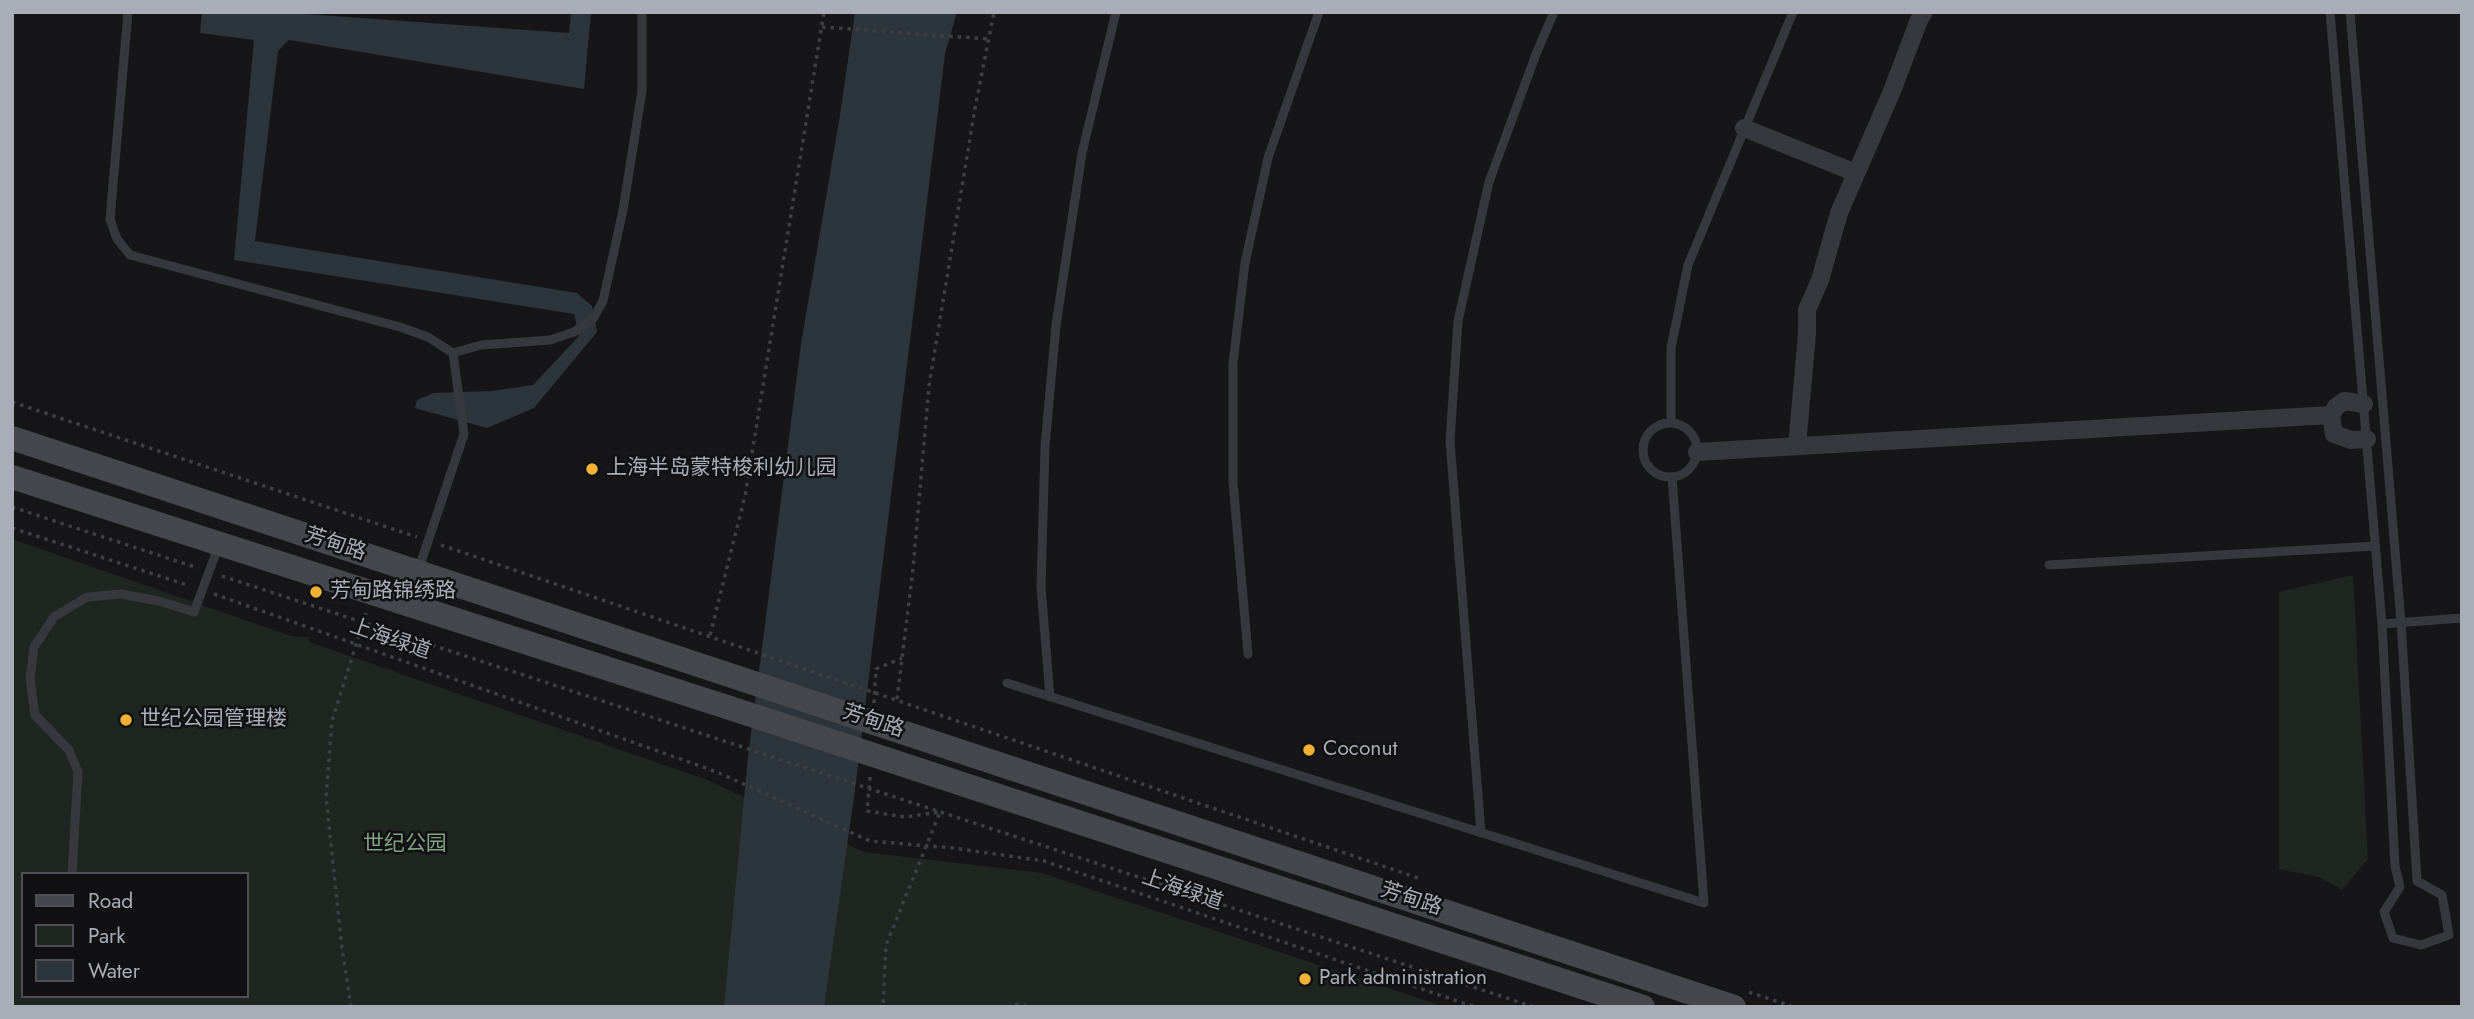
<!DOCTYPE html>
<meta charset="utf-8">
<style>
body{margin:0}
#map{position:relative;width:2474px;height:1019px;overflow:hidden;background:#161618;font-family:Jost,sans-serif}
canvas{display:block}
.frame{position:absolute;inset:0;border:14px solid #a8adb8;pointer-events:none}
.legend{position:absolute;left:21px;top:872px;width:228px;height:126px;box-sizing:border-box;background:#111113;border:2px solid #4d4f55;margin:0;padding:9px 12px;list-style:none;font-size:21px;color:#a8adb8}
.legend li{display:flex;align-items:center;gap:14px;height:35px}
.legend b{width:35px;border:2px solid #4d4f55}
</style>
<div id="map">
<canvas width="2474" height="1019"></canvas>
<div class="frame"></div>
<ul class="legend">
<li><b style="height:9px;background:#45474d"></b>Road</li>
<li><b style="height:19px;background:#1e261f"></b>Park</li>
<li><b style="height:19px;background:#2c353c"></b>Water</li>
</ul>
</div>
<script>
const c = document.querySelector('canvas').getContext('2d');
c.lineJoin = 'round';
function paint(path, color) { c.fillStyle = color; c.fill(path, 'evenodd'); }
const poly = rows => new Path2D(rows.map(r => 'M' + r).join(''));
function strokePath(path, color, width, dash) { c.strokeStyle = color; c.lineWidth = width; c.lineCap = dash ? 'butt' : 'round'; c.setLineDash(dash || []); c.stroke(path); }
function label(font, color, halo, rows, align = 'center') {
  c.font = font + ' Jost,"Noto Sans SC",sans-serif'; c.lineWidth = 5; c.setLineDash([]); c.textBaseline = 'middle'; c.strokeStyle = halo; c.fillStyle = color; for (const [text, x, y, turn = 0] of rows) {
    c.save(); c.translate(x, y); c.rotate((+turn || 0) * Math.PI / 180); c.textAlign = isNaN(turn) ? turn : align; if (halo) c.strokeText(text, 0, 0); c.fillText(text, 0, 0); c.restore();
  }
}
const green = poly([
 [12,539,291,636,309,637,309,642,705,779,864,852,1042,873,1445,1007,12,1007],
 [23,874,247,874,247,996,23,996],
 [2353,575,2368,859,2342,890,2319,877,2279,869,2279,592]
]);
const water = poly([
 [202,12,292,13,569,33,571,12,591,12,584,89,289,40,278,51,255,241,577,293,592,306,597,332,534,408,487,428,415,408,417,400,433,393,492,391,533,385,579,336,574,314,234,260,254,40,200,33],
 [855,12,957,12,945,54,855,790,824,1007,724,1007,748,757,801,344,840,115]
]);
const path = poly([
 [822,27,989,39],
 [12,402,417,537],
 [12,507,198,568],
 [12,528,190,586],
 [441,545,1421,879],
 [222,576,1534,1007],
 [214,594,717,772,870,841,953,848,1044,861,1475,1007],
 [710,635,745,496,824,12],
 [897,699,913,569,929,386,975,108,994,12],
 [874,703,876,669,902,658],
 [870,777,867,811,905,817,940,812,886,945,883,1007],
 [1749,992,1794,1007],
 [351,1007,342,948,326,797,332,721,366,613],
 [1007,1007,1019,1004,1030,1007]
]);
const lane = poly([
 [128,12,110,219,117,239,130,255,400,327,428,337,453,353,481,345,550,340,574,332,593,319,603,301,623,210,642,91,642,12],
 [2330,12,2382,624,2395,866,2400,887,2384,912,2393,938,2421,945,2449,935,2442,895,2417,881,2401,622,2350,12],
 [1671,423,1671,348,1688,265,1793,12],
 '1643 450a27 27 0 1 1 54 0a27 27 0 1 1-54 0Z',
 [2049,565,2375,546],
 [418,571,464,434,453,353],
 [2382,624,2462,618],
 [1248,654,1233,482,1233,363,1245,263,1268,158,1319,12],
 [1007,683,1704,903,1672,477],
 [1050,697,1041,587,1045,446,1056,325,1082,153,1116,12],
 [1481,833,1450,441,1458,321,1489,182,1536,54,1554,12],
 [72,874,78,772,69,750,35,715,30,678,34,647,54,617,87,597,121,594,159,601,194,612,219,545]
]);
const street = poly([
 [1744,128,1856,173],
 [2331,415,2336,407,2344,401,2364,404],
 [1797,446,1807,334,1807,310,1820,280,1839,213,1892,91,1919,20,1924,12],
 [1697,452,2331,415,2334,434,2351,440,2367,439]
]);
const secondary = poly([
 [12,438,1734,1007],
 [12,477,730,708,1643,1007]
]);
const markers = [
 [592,469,7,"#f2b134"],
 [316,592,7,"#f2b134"],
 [126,720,7,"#f2b134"],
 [1309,750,7,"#f2b134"],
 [1305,979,7,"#f2b134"]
];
const poiNames = [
 ["上海半岛蒙特梭利幼儿园",606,469],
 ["芳甸路锦绣路",330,592],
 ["世纪公园管理楼",140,720],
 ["Coconut",1323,750],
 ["Park administration",1319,979]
];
const streetNames = [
 ["芳甸路",335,545,18],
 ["上海绿道",390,640,19],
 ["芳甸路",873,722,18],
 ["上海绿道",1182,891,19],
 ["芳甸路",1411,900,18]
];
const parkNames = [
 ["世纪公园",405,845]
];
paint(green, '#1e261f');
paint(water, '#2c353c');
strokePath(path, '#3d3f44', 3.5, [3.5, 5]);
strokePath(lane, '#37383d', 9);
strokePath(street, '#37383d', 18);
strokePath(secondary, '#45474d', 24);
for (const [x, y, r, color] of markers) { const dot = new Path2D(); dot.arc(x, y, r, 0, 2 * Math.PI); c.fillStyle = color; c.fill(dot); strokePath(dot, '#111113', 2.5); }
label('21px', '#a8adb8', '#111113', poiNames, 'left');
label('21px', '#a8adb8', '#111113', streetNames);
label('21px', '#7fa381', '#111113', parkNames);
</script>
